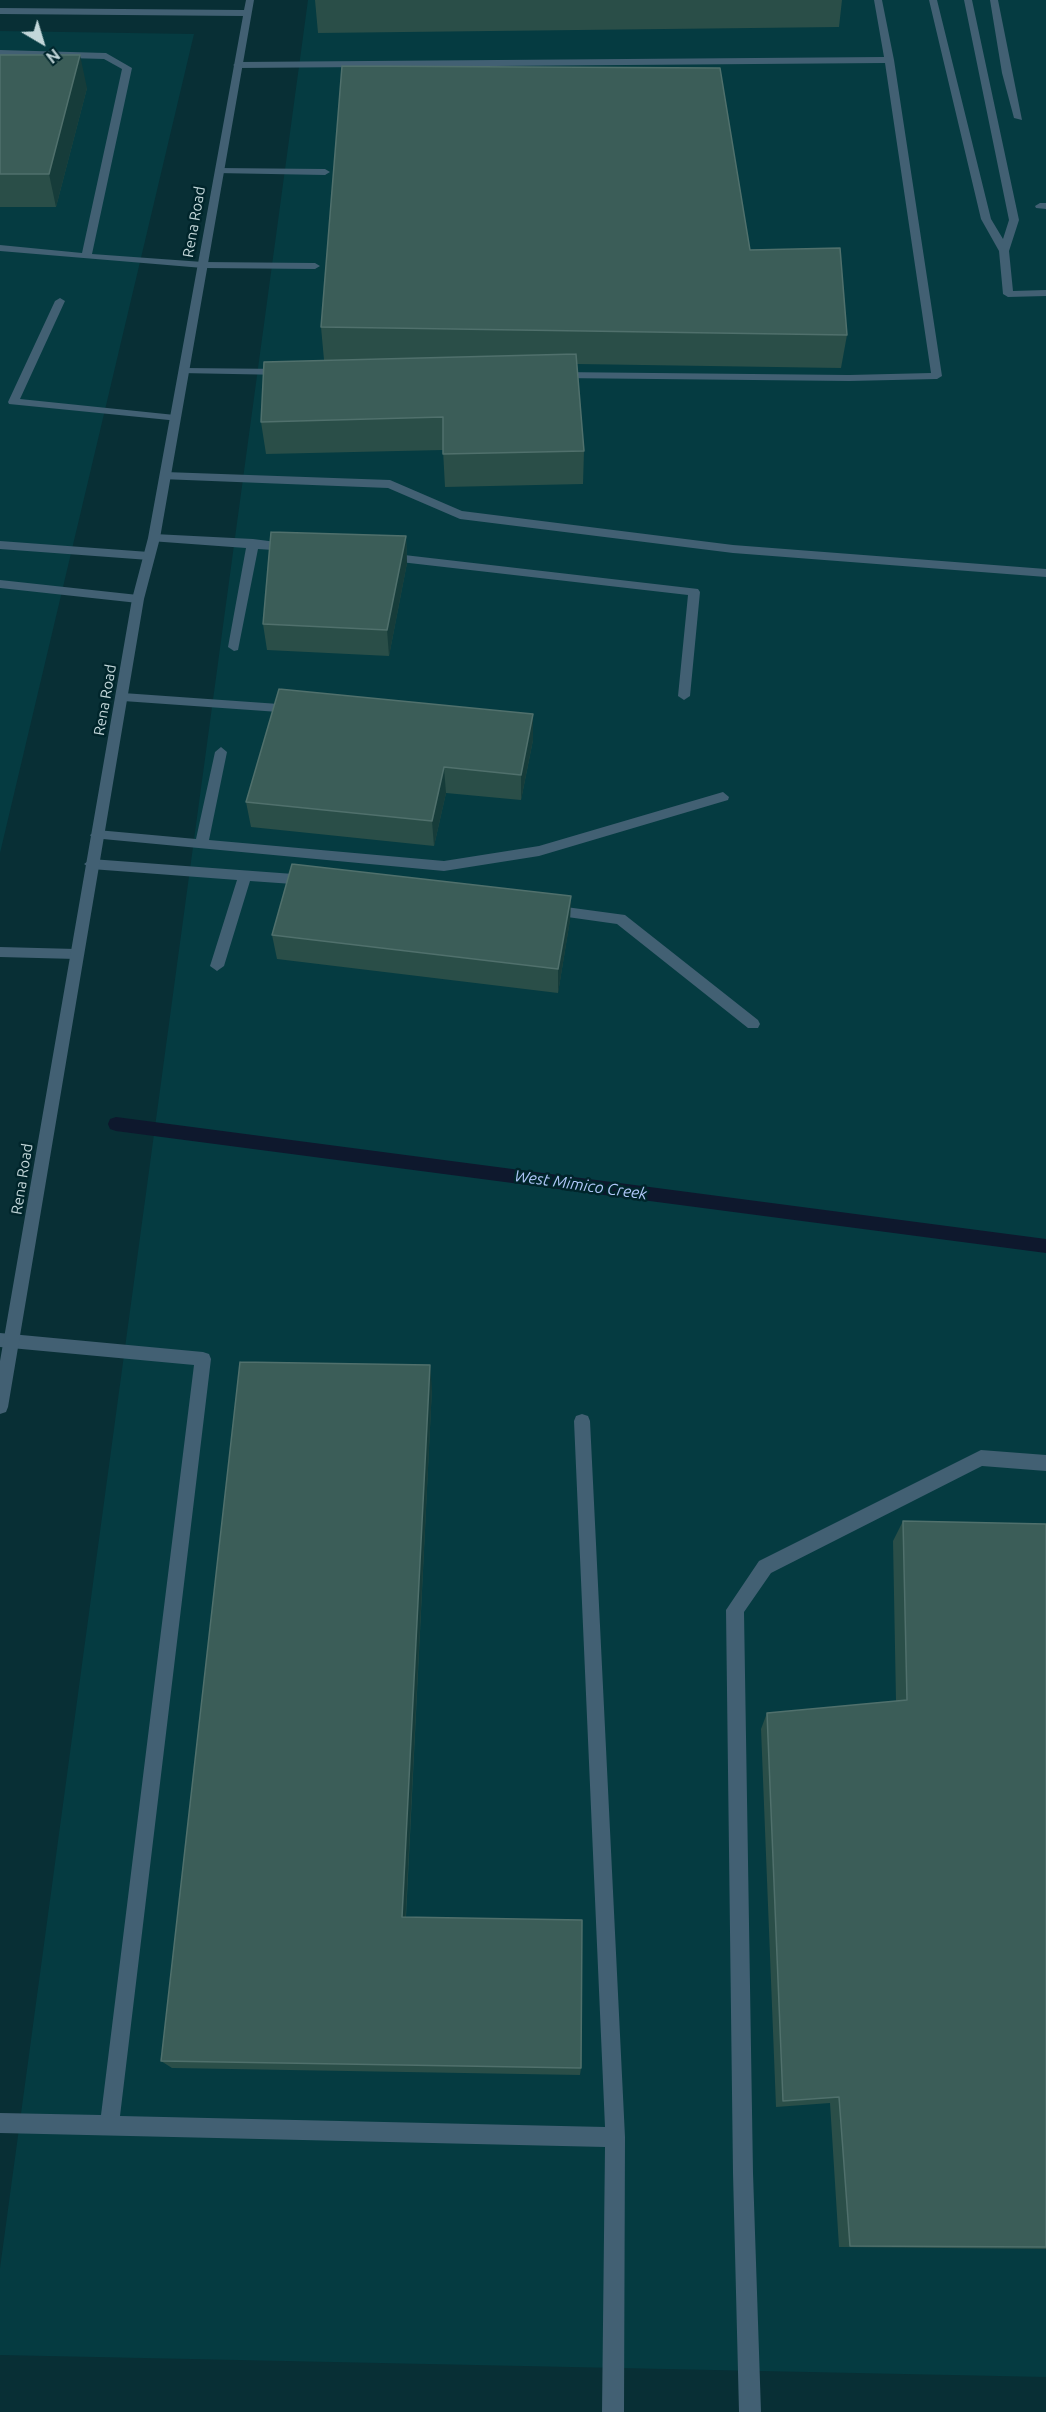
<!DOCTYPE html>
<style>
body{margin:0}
#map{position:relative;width:1046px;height:2412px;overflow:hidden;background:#082f35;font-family:Ubuntu,sans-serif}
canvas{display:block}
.north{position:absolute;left:12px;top:12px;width:60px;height:60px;-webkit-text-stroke:4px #00252b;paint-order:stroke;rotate:142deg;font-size:16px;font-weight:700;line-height:24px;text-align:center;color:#c3d7da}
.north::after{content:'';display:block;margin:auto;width:21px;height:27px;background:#c3d7da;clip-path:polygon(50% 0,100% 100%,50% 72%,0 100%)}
</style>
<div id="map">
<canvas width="1046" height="2412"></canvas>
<div class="north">N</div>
</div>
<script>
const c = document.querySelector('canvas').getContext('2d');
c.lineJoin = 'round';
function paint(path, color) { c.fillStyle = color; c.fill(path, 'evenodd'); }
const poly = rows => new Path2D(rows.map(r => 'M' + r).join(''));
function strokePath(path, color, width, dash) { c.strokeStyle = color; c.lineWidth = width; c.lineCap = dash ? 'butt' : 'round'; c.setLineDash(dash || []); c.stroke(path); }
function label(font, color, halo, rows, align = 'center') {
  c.font = font + ' Ubuntu,sans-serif'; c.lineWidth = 5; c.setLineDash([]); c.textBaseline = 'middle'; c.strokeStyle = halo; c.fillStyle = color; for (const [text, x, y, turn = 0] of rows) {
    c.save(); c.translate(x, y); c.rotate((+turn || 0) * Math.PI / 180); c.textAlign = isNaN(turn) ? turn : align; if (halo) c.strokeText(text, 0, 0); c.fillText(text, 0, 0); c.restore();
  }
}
const built = poly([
 [308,0,1046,0,1046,2377,0,2355,0,2268],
 [0,31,194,34,0,853]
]);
const stream = poly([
 [116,1117,1046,1239,1046,1253,116,1131,110,1129,108,1124,110,1119,116,1117]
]);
const service = poly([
 [874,0,882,0,894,60,942,376,937,379,849,381,558,378,553,375,558,372,849,375,931,373,885,63,238,68,233,65,238,62,884,57,874,0],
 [929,0,937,0,991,219,1003,239,1009,220,964,0,972,0,1019,220,1009,251,1013,291,1046,290,1046,296,1008,297,1003,294,999,251,981,219,929,0],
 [990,0,998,0,1022,120,1014,118,1002,73,990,0],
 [0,50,106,53,132,68,92,254,203,262,315,263,320,266,315,269,203,268,0,251,0,245,82,253,122,69,104,59,0,56,0,50],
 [219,168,325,169,330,172,325,175,216,173,216,169,219,168],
 [1040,203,1046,203,1046,209,1036,208,1035,206,1040,203],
 [60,298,65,301,20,399,175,415,179,417,179,421,9,404,8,402,55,301,60,298],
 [184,368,285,369,290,372,285,375,180,373,179,371,184,368],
 [165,472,390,480,462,511,733,545,1046,569,1046,577,733,553,460,519,388,488,161,479,161,473,165,472],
 [154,534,253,539,292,544,292,550,288,551,258,549,238,650,234,651,228,647,246,548,150,541,148,538,154,534],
 [0,541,149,552,155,556,149,560,0,549,0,541],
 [387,553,698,589,700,592,690,696,684,700,678,696,688,595,383,560,381,557,387,553],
 [0,580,138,595,144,599,138,603,0,588,0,580],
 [123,693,293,705,299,709,293,713,123,701,117,697,123,693],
 [221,747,227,752,209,840,444,861,539,846,723,792,729,797,728,800,539,856,444,871,92,838,90,835,97,830,196,839,215,752,221,747],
 [91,859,307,875,314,880,307,885,250,881,224,966,217,971,210,966,237,880,91,869,84,864,91,859],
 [551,905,625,915,758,1020,760,1024,758,1028,748,1028,617,924,546,914,544,910,546,906,551,905],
 [0,947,76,949,83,954,76,959,0,957,0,947],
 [0,1333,203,1352,209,1354,211,1359,120,2116,605,2127,574,1421,576,1416,582,1414,588,1416,590,1421,625,2137,624,2412,602,2412,605,2147,0,2133,0,2113,101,2115,194,1365,0,1347,0,1333],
 [981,1450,1046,1455,1046,1471,982,1466,771,1573,744,1612,753,2173,761,2412,739,2412,733,2173,726,1610,759,1561,981,1450]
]);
const minor = poly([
 [246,0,254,0,160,538,144,599,8,1407,6,1412,0,1414,0,1361,132,599,148,538,243,16,0,14,0,8,244,10,246,0]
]);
const wall = poly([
 [315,0,842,0,839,27,318,33],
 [0,55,87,88,56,207,0,207],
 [750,250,847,335,841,368,577,364,584,451,583,484,445,487,443,450,266,454,261,422,339,360,324,360,321,327],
 [406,536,407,563,389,656,267,650,263,624],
 [533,740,521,800,446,793,434,846,251,827,246,802],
 [571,896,570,920,558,993,277,959,272,935],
 [432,1388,406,1917,581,2068,580,2075,172,2068,161,2061],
 [903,1521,1046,1524,1046,2249,839,2247,830,2103,776,2107,761,1729,767,1713,896,1701,893,1541]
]);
const shadedWall = poly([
 [80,55,87,88,56,207,49,174],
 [406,536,407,563,389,656,387,630],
 [533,714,533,740,521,800,521,775],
 [444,767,446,793,434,846,432,821],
 [571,896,570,920,558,993,558,969],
 [430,1365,432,1388,405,1928,402,1917]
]);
const building = poly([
 [0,55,80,55,49,174,0,174,0,55],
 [342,66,720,68,750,250,840,248,847,335,321,327,342,66],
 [576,354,584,451,443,454,443,417,261,422,264,362,576,354],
 [271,532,406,536,387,630,263,624,271,532],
 [279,689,533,714,521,775,444,767,432,821,246,802,279,689],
 [292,864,571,896,558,969,272,935,292,864],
 [240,1362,430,1365,402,1917,582,1920,581,2068,161,2061,240,1362],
 [903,1521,1046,1524,1046,2247,850,2246,839,2097,783,2101,767,1713,907,1700,903,1521]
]);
const streetNames = [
 ["Rena Road",194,222,-80],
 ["Rena Road",105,700,-80],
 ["Rena Road",22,1179,-81]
];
const waterNames = [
 ["West Mimico Creek",581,1185,8]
];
paint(built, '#053b41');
paint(stream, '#0e182d');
paint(service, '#426073');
paint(minor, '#426073');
paint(wall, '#2a4e48');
paint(shadedWall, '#163c3a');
paint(building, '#3b5d58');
strokePath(building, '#50706c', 1.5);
label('15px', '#c3d7da', '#00252b', streetNames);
label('italic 16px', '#afc7f8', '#00252b', waterNames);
</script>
